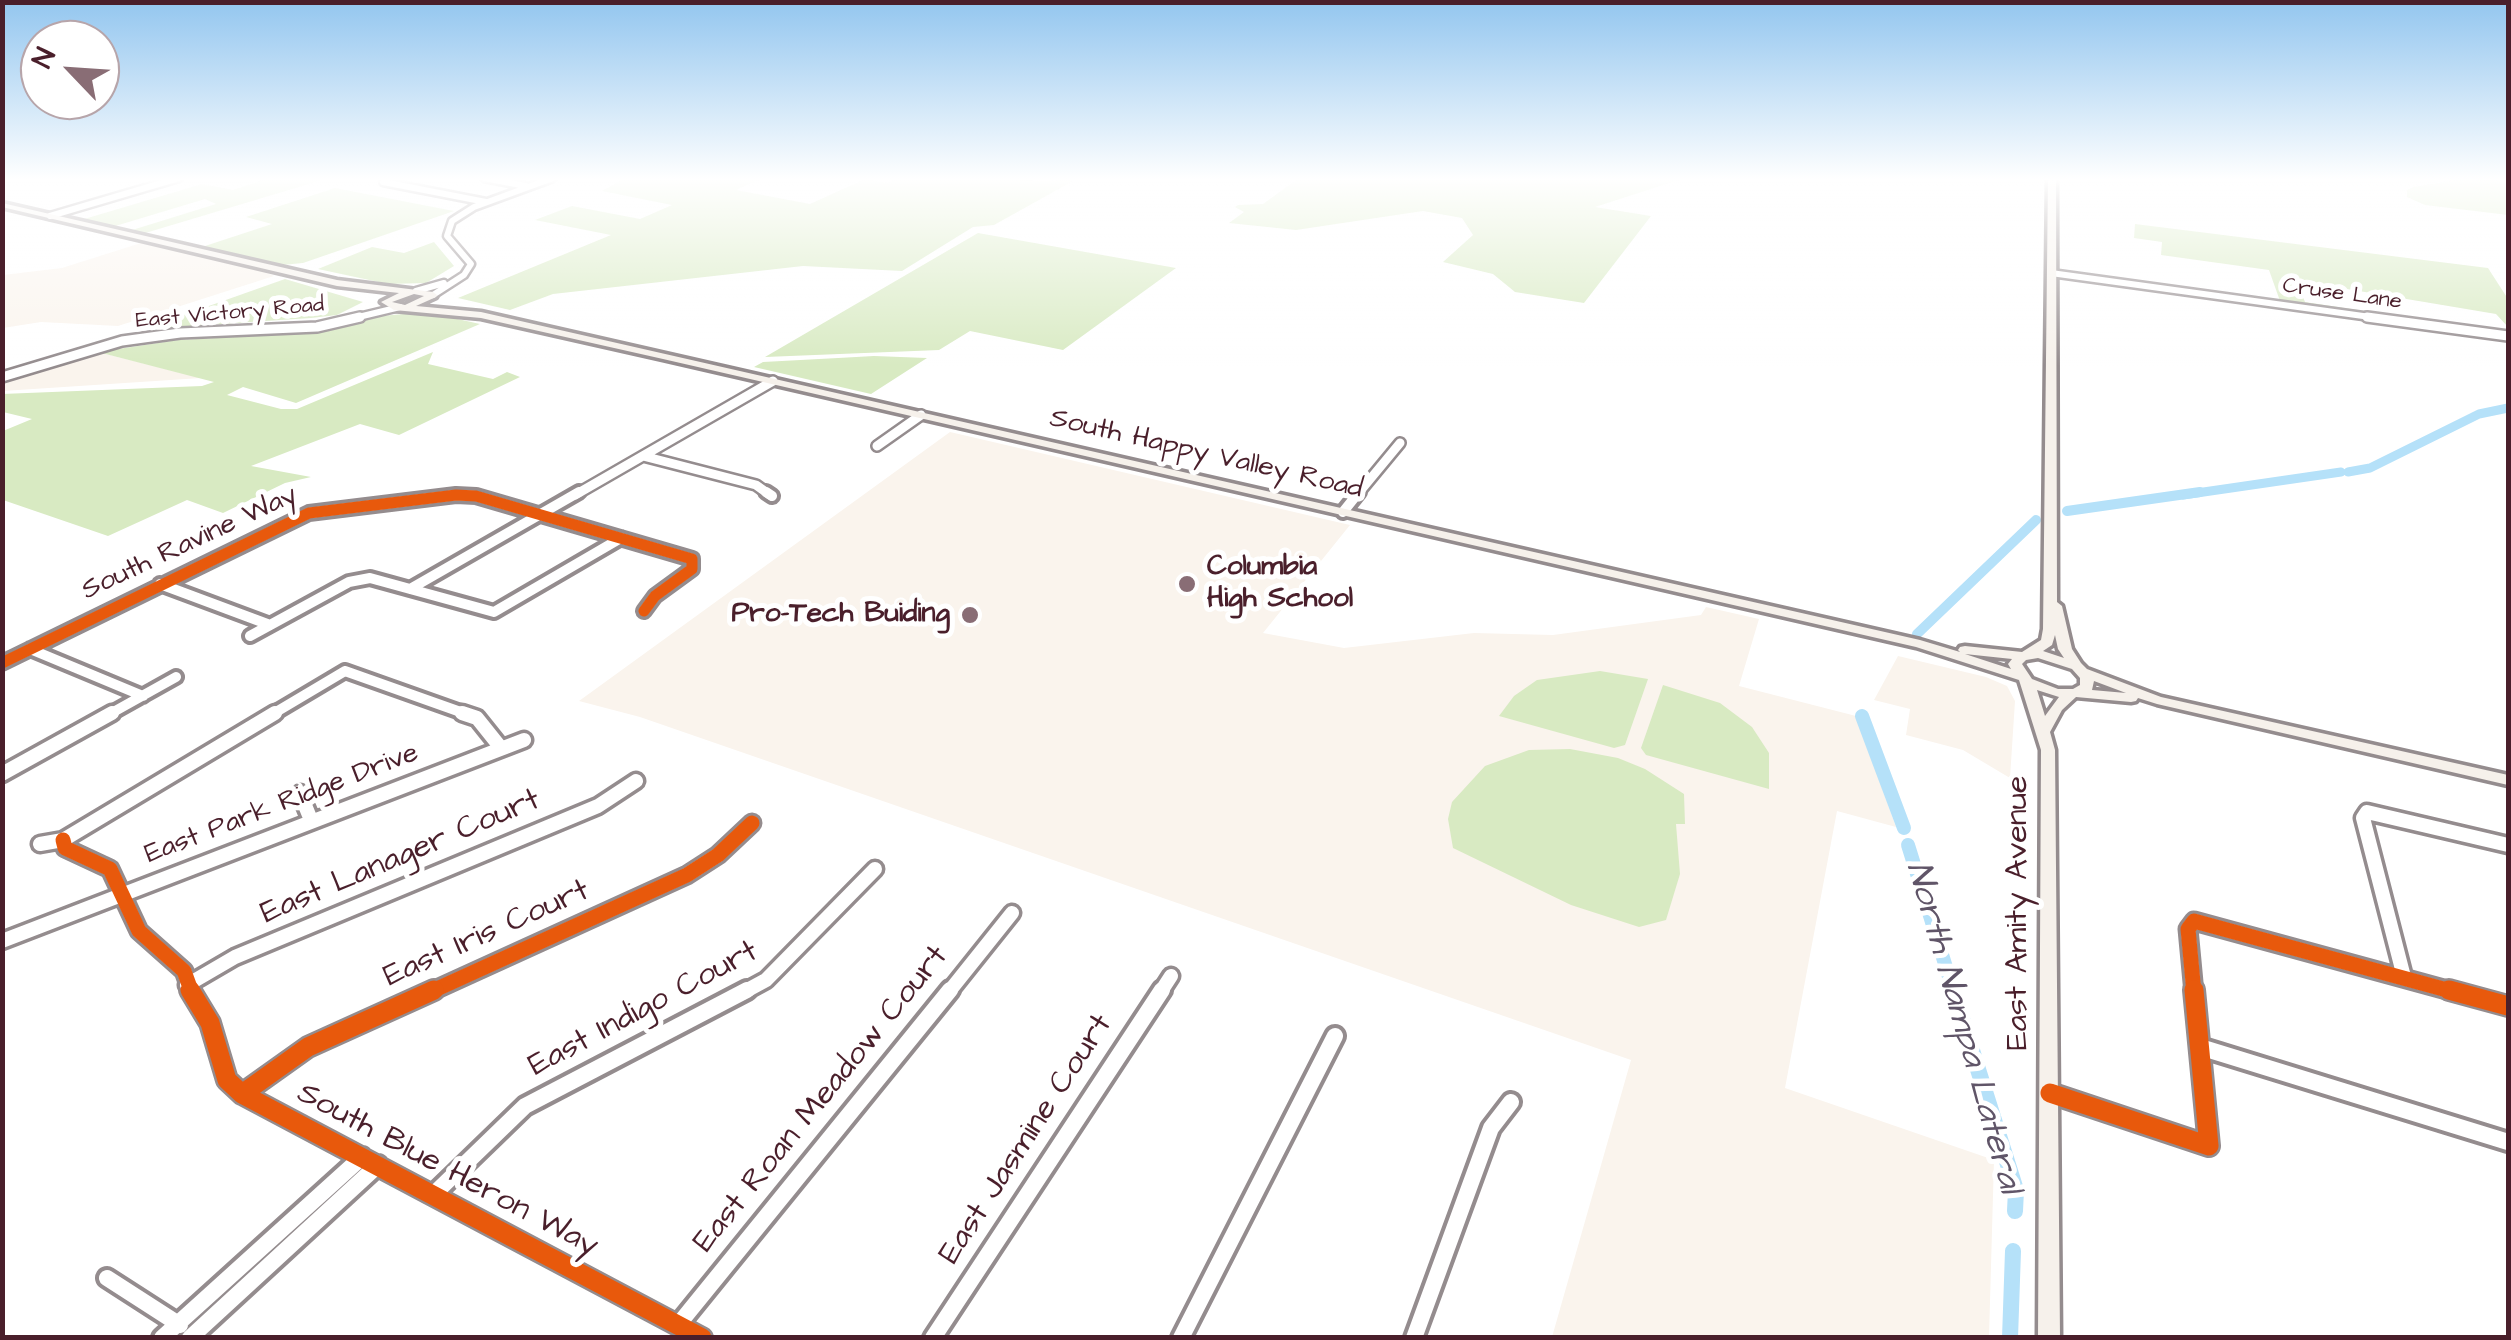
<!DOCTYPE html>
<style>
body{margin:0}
#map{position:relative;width:2511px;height:1340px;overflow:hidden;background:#fff;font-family:"Architects Daughter",sans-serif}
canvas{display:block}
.frame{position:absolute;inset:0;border:5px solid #4a1f2b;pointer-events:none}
.north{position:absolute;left:20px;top:20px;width:100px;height:100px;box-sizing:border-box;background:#fff;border:2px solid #b7a5aa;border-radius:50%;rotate:295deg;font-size:28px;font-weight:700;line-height:40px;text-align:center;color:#4a1f2b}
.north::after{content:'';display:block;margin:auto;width:35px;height:45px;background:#896d75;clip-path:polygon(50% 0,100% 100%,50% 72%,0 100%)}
</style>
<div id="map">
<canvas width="2511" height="1340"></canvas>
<div class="frame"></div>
<div class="north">N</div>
</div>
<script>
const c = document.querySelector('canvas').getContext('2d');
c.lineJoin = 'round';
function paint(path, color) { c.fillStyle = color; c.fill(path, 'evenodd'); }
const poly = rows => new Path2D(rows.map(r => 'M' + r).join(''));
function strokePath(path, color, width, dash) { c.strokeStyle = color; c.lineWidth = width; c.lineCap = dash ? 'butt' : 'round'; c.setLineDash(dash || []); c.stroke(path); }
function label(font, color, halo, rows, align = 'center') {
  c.font = font + ' "Architects Daughter",sans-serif'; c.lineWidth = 10; c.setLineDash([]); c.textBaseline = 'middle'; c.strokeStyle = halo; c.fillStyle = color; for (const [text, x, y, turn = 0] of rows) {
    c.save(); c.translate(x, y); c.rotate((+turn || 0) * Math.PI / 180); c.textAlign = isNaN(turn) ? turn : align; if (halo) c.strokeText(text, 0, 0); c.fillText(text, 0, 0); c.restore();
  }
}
const built = poly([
 [144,242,257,268,274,276,118,326,41,322,3,328,3,275,62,268],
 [98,352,201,378,3,391,3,380,66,357,78,359],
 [950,432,1350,525,1263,633,1344,648,1474,633,1553,635,1701,615,1706,607,1759,619,1739,686,1856,716,1896,827,1837,811,1785,1088,1994,1160,1989,1337,1552,1337,1631,1060,640,717,579,701],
 [1898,656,1986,677,2007,686,2015,701,2010,778,1963,750,1906,735,1910,709,1874,700]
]);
const green = poly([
 [269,178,329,178,142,234,129,231,216,204,205,199,112,227,81,220,202,184,233,190],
 [625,178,763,178,736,190,810,204,865,179,888,183,899,178,1073,181,994,225,973,227,902,271,803,266,553,294,510,310,458,298,611,235,535,220,572,206,640,219,672,205,602,191],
 [1299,178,1685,178,1595,207,1651,216,1584,303,1515,292,1493,274,1443,262,1473,235,1462,218,1423,211,1296,230,1229,223,1244,212,1235,207,1238,205,1263,204],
 [2468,178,2508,178,2508,215,2425,205,2407,197,2407,190,2413,187],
 [335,188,454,211,303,263,282,265,202,247,272,224,246,217],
 [2135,224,2488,268,2508,299,2508,327,2496,314,2335,287,2301,292,2305,302,2417,319,2280,301,2269,270,2161,255,2162,242,2134,238],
 [978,233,1176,268,1063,350,970,331,939,350,765,357],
 [434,242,454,266,426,283,388,284,318,269,372,247,404,253],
 [285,279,363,302,337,315,311,318,144,329],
 [426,312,480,324,296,403,243,387,227,395,281,409,297,409,433,352,428,364,493,379,507,372,520,377,399,435,360,424,251,466,311,477,285,483,223,513,187,500,108,536,3,500,3,431,32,419,3,412,2,394,202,386,214,382,98,352,178,340,310,333,381,316],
 [838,358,874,356,927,358,871,394,754,367,763,362],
 [1600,671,1648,679,1625,745,1614,748,1499,716,1514,696,1537,680],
 [1663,685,1720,703,1752,727,1769,753,1769,789,1646,755,1641,748],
 [1570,749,1618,758,1645,769,1684,794,1685,824,1676,824,1680,874,1666,920,1639,927,1571,905,1453,848,1448,819,1452,802,1485,766,1529,750]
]);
const canalFar3 = poly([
 [2348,472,2370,468,2479,414,2508,408],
 [2183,495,2341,472]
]);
const canalFar2 = poly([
 [2067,511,2200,492],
 [1917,634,2036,520]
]);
const canalFar1 = poly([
 [1862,716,1904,828],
 [1908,845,1954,993]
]);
const canal = poly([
 [1953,990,2016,1190,2015,1211],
 [2010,1338,2013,1251]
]);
const minorFar4 = poly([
 [484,178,526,186],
 [383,182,486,202],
 [50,216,179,178],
 [2051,273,2385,319],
 [416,291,444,283],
 [433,295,464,275,471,264,447,236,452,221,474,207,553,178],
 [350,319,400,307]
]);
const minorFar3 = poly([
 [2367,317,2508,336],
 [2,377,122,341,180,333,317,327,360,317],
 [877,446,921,415],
 [643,456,756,485,770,495],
 [575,495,773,381],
 [1357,495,1400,443]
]);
const minorFar2 = poly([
 [766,492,772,496],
 [1343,512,1359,492],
 [160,584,270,625],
 [410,589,579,492],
 [250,636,349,582,370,578,494,612,621,538],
 [30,649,143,696],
 [2,663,309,513,456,495,476,496,692,559,692,569,655,596,644,611],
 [345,671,469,715],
 [108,715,176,677],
 [271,715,345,671]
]);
const minorFar1 = poly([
 [462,713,477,718,501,748],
 [2,774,112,713],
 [300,793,311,820],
 [63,840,65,848,110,869,139,931,184,971,192,993],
 [40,844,63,840,275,713],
 [2,941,524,740],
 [2404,977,2363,818,2367,812,2508,845],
 [187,985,235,957,598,806,636,781],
 [428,993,687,875,718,855,752,823],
 [742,993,766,980,875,869],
 [948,993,1012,913],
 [1160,993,1171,976],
 [2194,993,2188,929,2194,921,2458,993]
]);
const minor = poly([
 [190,990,210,1023,227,1080,242,1094,702,1338],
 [2449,990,2508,1006],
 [2200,1047,2508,1142],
 [2050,1093,2209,1146,2194,990],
 [242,1094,308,1047,434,990],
 [433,1195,525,1106,747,990],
 [107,1278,180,1325],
 [678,1325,950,990],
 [162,1338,362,1157],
 [190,1338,378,1165],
 [933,1338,1162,990],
 [1181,1338,1335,1036],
 [1414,1338,1491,1128,1511,1102]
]);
const major = poly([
 [2048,178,2056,178,2057,602,2062,606,2072,649,2081,663,2087,669,2161,697,2508,775,2508,785,2157,704,2138,698,2136,701,2131,702,2076,697,2062,710,2050,732,2055,750,2060,1338,2038,1338,2041,750,2019,680,1916,647,663,359,481,318,394,310,381,302,399,293,337,286,2,207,2,203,337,280,433,292,437,295,436,297,416,306,481,312,1920,640,1960,652,1958,650,1960,647,1965,646,2022,652,2041,640,2043,629,2048,178],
 [414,294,424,296,405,305,392,302,414,294],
 [2055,635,2058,649,2064,658,2043,651,2052,645,2055,635],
 [1965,654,2012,659,2008,664,2011,669,1965,654],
 [2038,658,2072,669,2080,678,2080,685,2073,689,2058,689,2032,679,2022,664,2026,660,2038,658],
 [2094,681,2126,693,2092,690,2094,681],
 [2037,690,2059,697,2045,716,2037,690]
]);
const cyclewayFar2 = poly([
 [2,663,309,513,456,495,476,496,692,559,692,569,655,596,644,611]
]);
const cyclewayFar1 = poly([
 [63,840,65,848,110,869,139,931,184,971,192,993],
 [428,993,687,875,718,855,752,823],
 [2194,993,2188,929,2194,921,2458,993]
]);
const cycleway = poly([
 [190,990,210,1023,227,1080,242,1094,702,1338],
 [2449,990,2508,1006],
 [2050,1093,2209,1146,2194,990],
 [242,1094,308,1047,434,990]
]);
const markers = [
 [1187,584,10,"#896d75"],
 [970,615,10,"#896d75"]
];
const farStreetnames = [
 ["Cruse Lane",2342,295,8],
 ["East Victory Road",230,314,-5]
];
const streetNames = [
 ["South Happy Valley Road",1206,455,13],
 ["South Ravine Way",190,544,-25],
 ["East Park Ridge Drive",282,805,-21]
];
const poiNames = [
 ["Columbia",1207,568],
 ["High School",1207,600],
 ["Pro-Tech Buiding",950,615,"right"]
];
const nearStreetnames = [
 ["East Lanager Court",401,858,-23],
 ["East Amity Avenue",2019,913,-90],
 ["East Iris Court",487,935,-24],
 ["East Indigo Court",644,1010,-28],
 ["East Roan Meadow Court",822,1100,-51],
 ["East Jasmine Court",1027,1140,-57],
 ["South Blue Heron Way",447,1171,28]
];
const nearWaternames = [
 ["North Nampa Lateral",1962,1028,74]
];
paint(built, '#faf4ed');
paint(green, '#d8eac2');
strokePath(canalFar3, '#b5e1f9', 9);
strokePath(canalFar2, '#b5e1f9', 10);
strokePath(canalFar1, '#b5e1f9', 14);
strokePath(canal, '#b5e1f9', 16);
strokePath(minorFar4, '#948c8e', 11);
strokePath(minorFar3, '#948c8e', 14);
strokePath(minorFar2, '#948c8e', 18);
strokePath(minorFar1, '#948c8e', 21);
strokePath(minor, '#948c8e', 24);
strokePath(major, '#948c8e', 7);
strokePath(minorFar4, '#fff', 6);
strokePath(minorFar3, '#fff', 9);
strokePath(minorFar2, '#fff', 10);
strokePath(minorFar1, '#fff', 14);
strokePath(minor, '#fff', 16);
paint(major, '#f6f1eb');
strokePath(cyclewayFar2, '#e8590c', 11);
strokePath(cyclewayFar1, '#e8590c', 15);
strokePath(cycleway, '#e8590c', 19);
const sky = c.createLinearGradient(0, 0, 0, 366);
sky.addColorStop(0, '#93c6ef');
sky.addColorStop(0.49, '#fff');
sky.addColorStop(1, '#ffffff00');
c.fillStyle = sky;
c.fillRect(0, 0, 2511, 366);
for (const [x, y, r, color] of markers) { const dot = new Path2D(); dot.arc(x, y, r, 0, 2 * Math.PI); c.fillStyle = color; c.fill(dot); strokePath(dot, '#fff', 4); }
label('22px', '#4a1f2b', '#fff', farStreetnames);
label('28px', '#4a1f2b', '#fff', streetNames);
label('bold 28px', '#4a1f2b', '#fff', poiNames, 'left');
label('32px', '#4a1f2b', '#fff', nearStreetnames);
label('italic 35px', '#605568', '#fff', nearWaternames);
</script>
